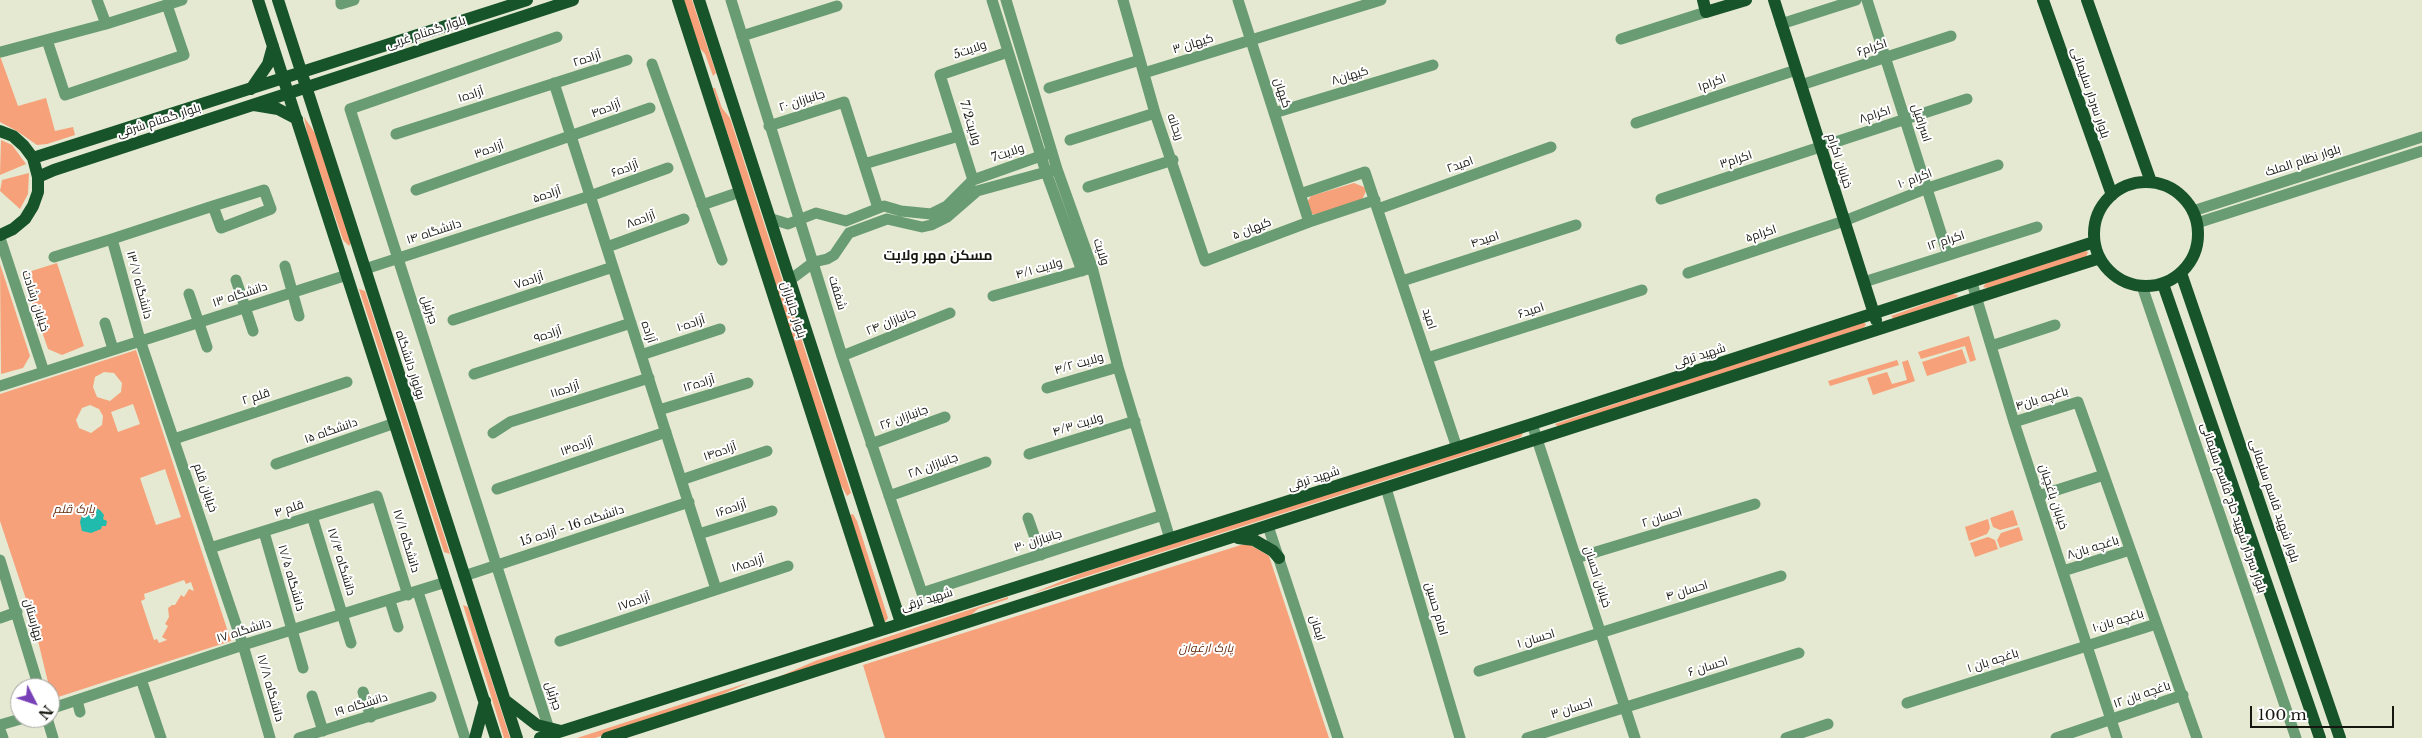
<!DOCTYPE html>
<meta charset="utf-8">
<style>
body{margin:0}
#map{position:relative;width:2422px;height:738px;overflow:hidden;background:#e5e9d1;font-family:"Libre Baskerville",serif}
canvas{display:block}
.north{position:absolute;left:10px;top:678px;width:50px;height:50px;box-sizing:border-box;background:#fff;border:1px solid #a2a29f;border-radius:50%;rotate:131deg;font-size:14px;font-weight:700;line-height:20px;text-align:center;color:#16170f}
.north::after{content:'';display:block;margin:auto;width:18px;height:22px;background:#7740b7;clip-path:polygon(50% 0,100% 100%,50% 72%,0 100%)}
.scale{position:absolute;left:2250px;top:706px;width:144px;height:22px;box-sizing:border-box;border:2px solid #16170f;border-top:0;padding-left:6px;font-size:15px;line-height:18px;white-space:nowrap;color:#16170f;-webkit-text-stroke:4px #fff;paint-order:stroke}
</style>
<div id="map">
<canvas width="2422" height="738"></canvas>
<div class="north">N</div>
<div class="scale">100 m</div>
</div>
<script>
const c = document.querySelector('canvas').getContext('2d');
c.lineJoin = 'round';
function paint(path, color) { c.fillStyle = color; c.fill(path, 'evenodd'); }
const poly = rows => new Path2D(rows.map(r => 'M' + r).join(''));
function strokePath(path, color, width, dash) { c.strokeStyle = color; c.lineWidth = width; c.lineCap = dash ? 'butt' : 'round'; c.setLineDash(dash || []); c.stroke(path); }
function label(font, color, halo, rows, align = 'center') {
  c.font = font + ' "Libre Baskerville",Cairo,serif'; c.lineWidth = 4; c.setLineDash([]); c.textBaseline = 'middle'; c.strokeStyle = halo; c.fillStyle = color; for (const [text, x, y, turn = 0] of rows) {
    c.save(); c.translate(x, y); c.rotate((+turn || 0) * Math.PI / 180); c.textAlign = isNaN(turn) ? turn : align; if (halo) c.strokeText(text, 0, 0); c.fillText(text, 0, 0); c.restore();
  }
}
const green = poly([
 [683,0,692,0,716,73,713,76,705,54,697,45],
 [0,56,18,106,46,98,55,131,73,127,75,135,47,144,37,145,17,131,0,122],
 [713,88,715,88,722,108,730,118,851,493,847,496,836,476],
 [304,117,319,139,352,241,349,246,343,240,308,137],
 [1,140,12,145,26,164,0,175],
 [29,173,28,194,20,209,0,191,2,180],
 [1354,183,1364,187,1366,191,1362,200,1317,215,1312,214,1307,202,1311,196],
 [2085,251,2088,252,2086,257,1988,288,1983,287,1986,283],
 [57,263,84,346,62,355,48,349,22,274],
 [0,264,30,356,23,368,1,374],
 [359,289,365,291,450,554,444,552],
 [1952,294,1958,295,1957,297,1894,319,1891,316],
 [1863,321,1866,325,1863,328,1558,427,1555,424],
 [1969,336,1976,360,1970,362,1965,346,1921,359,1918,352],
 [1962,349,1967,363,1927,376,1922,362],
 [136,350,231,641,52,699,33,620,0,521,0,394],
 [104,372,114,373,122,383,121,392,110,401,97,397,93,387,95,377],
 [133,404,140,424,118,432,111,412],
 [90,405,99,409,103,416,102,425,91,433,79,428,76,420,82,408],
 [165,469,181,517,156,525,140,478],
 [184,580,186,584,191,582,194,591,189,589,184,597,181,595,175,605,172,605,168,608,169,617,165,624,168,626,162,637,167,640,159,643,157,639,154,640,141,601,145,599,144,594],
 [1897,360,1899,365,1830,386,1828,381],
 [1908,360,1915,381,1873,395,1867,378,1887,372,1892,384,1907,380,1902,362],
 [1517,432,1523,433,1521,437,1031,594,1079,574],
 [2013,510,2018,525,2000,530,1993,527,1990,518],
 [853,514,857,521,888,618,885,622,850,515],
 [1988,519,1990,528,1987,534,1969,541,1965,527],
 [2019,527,2023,540,2000,548,1997,540,2001,533],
 [1988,537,1995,540,1998,549,1975,557,1970,543],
 [1247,543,1269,556,1329,738,885,738,863,665],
 [1008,597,1008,599,978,609,971,615,774,679,815,661],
 [463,605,468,607,510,738,504,738],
 [750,682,705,702,595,738,577,738]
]);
const water = poly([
 [89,505,100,510,104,515,103,519,107,521,106,526,102,526,101,529,91,533,82,531,80,522,83,512]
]);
const minor = poly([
 [97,0,106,24],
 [341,0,341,4,354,0],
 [731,0,842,356,922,593,1163,515],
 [992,0,1046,172,1082,271],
 [1006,0,1057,169,1092,267,1118,367,1170,539],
 [1123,0,1155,113,1205,261,1309,222],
 [1238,0,1309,222,1375,200],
 [1867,0,1948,255],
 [1781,24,1856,0],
 [742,36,837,6],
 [1621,39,1706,12],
 [47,40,65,95,184,55,167,5],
 [1,52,106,24,182,0],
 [652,64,722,260],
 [1144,73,1381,0],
 [554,83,716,589],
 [1801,85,1951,36],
 [1049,88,1140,60],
 [1274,113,1433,65],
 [1636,123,1796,70],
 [769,126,844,102,878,208],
 [396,134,627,60],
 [1070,140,1155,113],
 [864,164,959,136],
 [973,180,940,75,1008,52],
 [1088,187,1173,160],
 [416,190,650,108],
 [1300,194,1365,172,1457,448],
 [1661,199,1967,99],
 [702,205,740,192],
 [1378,209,1551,147],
 [2193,211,2422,137],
 [772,219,788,224,816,213,846,221,884,206,901,211,931,214,947,206,973,180,1052,152],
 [2197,223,2422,151],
 [0,238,44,372],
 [112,239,140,340,243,645,270,738],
 [607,247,684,219],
 [54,257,112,239,213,206,264,190,271,209,221,228,213,206],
 [285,266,299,316],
 [365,269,590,196,668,168],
 [1688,273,1844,221,1928,188,1998,165],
 [236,280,253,331],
 [790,280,814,262,827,259,834,255,849,233,887,219,922,227,931,225,947,217,977,191,1057,169],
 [1402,281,1576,225],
 [1864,282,2037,227],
 [1972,283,2014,422,2117,738],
 [2142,286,2296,738],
 [189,294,207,347],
 [993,296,1088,269],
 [453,320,613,267],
 [105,323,113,349],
 [1991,346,2055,325],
 [641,355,720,329],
 [842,356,950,313],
 [1427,358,1642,290],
 [474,374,631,323],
 [0,386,347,275],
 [1047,388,1118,367],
 [659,410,748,383],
 [2014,422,2078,402,2197,738],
 [1532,424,1635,738],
 [493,433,510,422,649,378],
 [174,439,347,382],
 [871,444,945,417],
 [1029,454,1135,421],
 [276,464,395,423],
 [681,480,767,451],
 [1386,488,1460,738],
 [497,489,666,432],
 [889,496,986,462],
 [2038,496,2104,475],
 [312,516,351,643],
 [1028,518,1041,555],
 [1268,526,1338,738],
 [264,532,303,668],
 [699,534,772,511],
 [210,548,377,496,408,595],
 [1576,558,1755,504],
 [0,560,39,688],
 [2063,571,2130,550],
 [464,576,689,502],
 [418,592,465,738],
 [390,601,398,627],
 [0,618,17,612],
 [560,641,788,566],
 [1479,671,1781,576],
 [141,679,161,738],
 [363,692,371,717],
 [312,696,323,731],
 [77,700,80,712],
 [1907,703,2156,624],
 [50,709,243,645,446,582],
 [47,718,53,738],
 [0,725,24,718],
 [549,729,350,109,557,37],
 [0,730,3,738],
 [299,738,431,697],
 [1527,738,1799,653],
 [1786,738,1828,724],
 [2056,738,2183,695]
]);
const major = poly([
 [258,0,496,738],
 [278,0,517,738],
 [678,0,881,629],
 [699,0,901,623],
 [1703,0,1706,12,1746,0],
 [1774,0,1876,320],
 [2043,0,2112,195],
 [2087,0,2151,182],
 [251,89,268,64,273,46],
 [254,105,278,109,297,119],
 [0,131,13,136,24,146,33,158,38,177,38,192,33,206,25,219,13,229,0,235],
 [33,158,527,0],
 [38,177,54,170,573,0],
 '2094 234a52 52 0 1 1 104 0a52 52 0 1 1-104 0Z',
 [2181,273,2340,738],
 [2163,284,2320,738],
 [1238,538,1254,540,1273,551,1279,558],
 [506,701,537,725,561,731],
 [475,738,485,701],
 [540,738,1532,424,2094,242],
 [607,738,2100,258]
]);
const streetNames = [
 ["بلوار گمنام غربی",426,33,-18],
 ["کیهان ۳",1193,44,-17],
 ["اکرام۶",1872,48,-18],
 ["ولایت5",970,50,-19],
 ["آزاده۲",587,59,-18],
 ["کیهان۸",1350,76,-17],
 ["اکرام۱",1712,83,-19],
 ["کیهان",1282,93,72],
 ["بلوار سردار سلیمانی",2090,93,71],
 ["آزاده۱",471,95,-18],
 ["جانبازان ۲۰",802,101,-18],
 ["آزاده۴",606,109,-20],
 ["اکرام۸",1875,115,-17],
 ["بلوار گمنام شرقی",159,121,-18],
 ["ولایت7/2",970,123,73],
 ["اسرافیل",1921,123,72],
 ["ریحانه",1175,127,70],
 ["آزاده۳",489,150,-19],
 ["ولایت7",1008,153,-19],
 ["اکرام۳",1736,160,-18],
 ["خیابان اکرام",1839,161,72],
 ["بلوار نظام الملک",2303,161,-18],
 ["امید۲",1460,165,-20],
 ["آزاده۶",625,169,-20],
 ["اکرام ۱۰",1915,179,-20],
 ["آزاده۵",547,195,-18],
 ["آزاده۸",641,220,-20],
 ["کیهان ۵",1252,229,-21],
 ["دانشگاه ۱۴",434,232,-18],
 ["اکرام۵",1761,234,-18],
 ["امید۴",1485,240,-18],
 ["اکرام ۱۲",1946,241,-18],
 ["ولایت",1101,252,72],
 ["ولایت ۴/۱",1039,269,-16],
 ["آزاده۷",529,281,-18],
 ["دانشگاه ۱۳/۷",139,285,75],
 ["شفقت",837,293,73],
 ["دانشگاه ۱۳",240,295,-18],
 ["خیابان رشادت",35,301,72],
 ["جبرئیل",429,310,72],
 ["بلوار جانبازان",793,310,72],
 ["امید۶",1531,311,-18],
 ["امید",1429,319,72],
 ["جانبازان ۲۴",891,322,-22],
 ["آزاده۱۰",691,324,-18],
 ["آزاده",648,332,72],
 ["آزاده۹",548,335,-18],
 ["شهید ترقی",1700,356,-18],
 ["ولایت ۴/۲",1079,364,-16],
 ["بولوار دانشگاه",410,365,72],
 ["آزاده۱۲",699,384,-17],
 ["آزاده۱۱",565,390,-18],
 ["قلم ۲",256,397,-18],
 ["باغچه بان۴",2042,399,-17],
 ["جانبازان ۲۶",904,418,-20],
 ["ولایت ۴/۳",1078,425,-17],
 ["دانشگاه ۱۵",331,431,-19],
 ["آزاده۱۳",577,447,-19],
 ["آزاده۱۴",720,452,-19],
 ["جانبازان ۲۸",933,466,-20],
 ["شهید ترقی",1314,479,-18],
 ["خیابان قلم",205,488,71],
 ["خیابان باغچبان",2053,497,72],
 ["بلوار شهید قاسم سلیمانی",2274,501,71],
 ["بلوار سردار شهید حاج قاسم سلیمانی",2233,508,71],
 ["قلم ۴",289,509,-18],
 ["آزاده۱۶",731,509,-18],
 ["احسان ۲",1662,518,-17],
 ["دانشگاه 16 - آزاده 15",572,526,-18],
 ["دانشگاه ۱۷/۱",406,541,73],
 ["جانبازان ۳۰",1038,541,-18],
 ["باغچه بان۸",2093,548,-17],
 ["دانشگاه ۱۷/۳",341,562,73],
 ["آزاده۱۸",748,564,-17],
 ["خیابان احسان",1597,577,72],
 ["دانشگاه ۱۷/۵",291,578,74],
 ["احسان ۴",1687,591,-17],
 ["شهید ترقی",927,600,-17],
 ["آزاده۱۷",634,602,-19],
 ["امام حسین",1436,609,74],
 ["بهارستان",33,620,74],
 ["باغچه بان۱۰",2118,621,-17],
 ["ایمان",1317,628,72],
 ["دانشگاه ۱۷",244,631,-17],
 ["احسان ۱",1536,639,-17],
 ["باغچه بان ۱",1993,661,-18],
 ["احسان ۶",1708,667,-17],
 ["دانشگاه ۱۷/۸",270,688,74],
 ["باغچه بان ۱۲",2142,695,-19],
 ["جبرئیل",553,696,72],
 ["دانشگاه ۱۹",361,705,-17],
 ["احسان ۳",1572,709,-17]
];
const parkNames = [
 ["پارک قلم",74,510],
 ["پارک ارغوان",1206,649]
];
const neighbourhoodNames = [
 ["مسکن مهر ولایت",938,256]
];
paint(green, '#f6a179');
paint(water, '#20bbad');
strokePath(minor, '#699c73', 11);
strokePath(major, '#17542a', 12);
label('12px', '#16170f', '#fff', streetNames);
label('italic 12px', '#693113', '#fff', parkNames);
label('bold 14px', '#16170f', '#fff', neighbourhoodNames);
</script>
